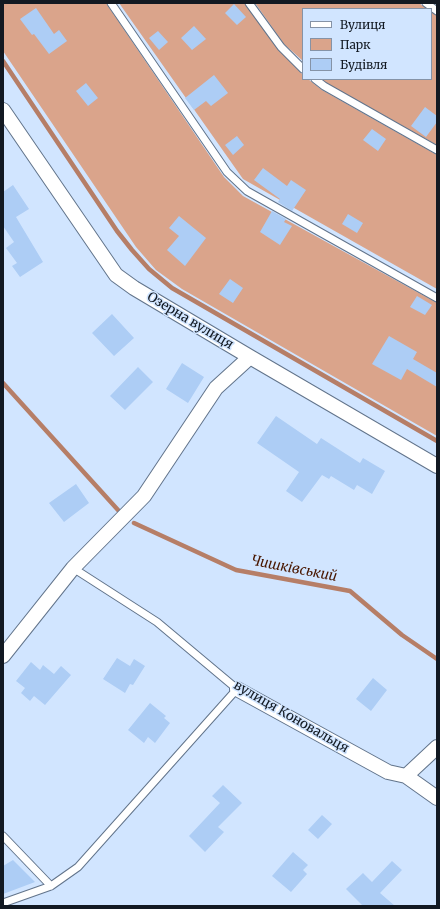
<!DOCTYPE html>
<meta charset="utf-8">
<style>
body{margin:0}
#map{position:relative;width:440px;height:909px;overflow:hidden;background:#d1e5ff;font-family:Merriweather,serif}
canvas{display:block}
.frame{position:absolute;inset:0;border:4px solid #121922;pointer-events:none}
.legend{position:absolute;left:302px;top:8px;width:130px;height:72px;box-sizing:border-box;background:#d1e5ff;border:1px solid #8593a7;margin:0;padding:5px 7px;list-style:none;font-size:12px;color:#121922}
.legend li{display:flex;align-items:center;gap:8px;height:20px}
.legend b{width:20px;border:1px solid #8593a7}
</style>
<div id="map">
<canvas width="440" height="909"></canvas>
<div class="frame"></div>
<ul class="legend">
<li><b style="height:5px;background:#fff"></b>Вулиця</li>
<li><b style="height:11px;background:#daa48b"></b>Парк</li>
<li><b style="height:11px;background:#adcdf5"></b>Будівля</li>
</ul>
</div>
<script>
const c = document.querySelector('canvas').getContext('2d');
c.lineJoin = 'round';
function paint(path, color) { c.fillStyle = color; c.fill(path, 'evenodd'); }
const poly = rows => new Path2D(rows.map(r => 'M' + r).join(''));
function strokePath(path, color, width, dash) { c.strokeStyle = color; c.lineWidth = width; c.lineCap = dash ? 'butt' : 'round'; c.setLineDash(dash || []); c.stroke(path); }
function label(font, color, halo, rows, align = 'center') {
  c.font = font + ' Merriweather,serif'; c.lineWidth = 3; c.setLineDash([]); c.textBaseline = 'middle'; c.strokeStyle = halo; c.fillStyle = color; for (const [text, x, y, turn = 0] of rows) {
    c.save(); c.translate(x, y); c.rotate((+turn || 0) * Math.PI / 180); c.textAlign = isNaN(turn) ? turn : align; if (halo) c.strokeText(text, 0, 0); c.fillText(text, 0, 0); c.restore();
  }
}
const green = poly([
 [3,3,106,3,224,177,243,196,437,303,437,436,182,289,156,270,136,247,3,51],
 [119,3,245,3,280,51,303,75,303,79,308,79,322,90,437,155,437,289,243,179],
 [255,3,419,3,427,9,303,9,303,61,284,44],
 [431,12,437,16,437,145,326,83,322,79,431,79]
]);
const stream = poly([
 [3,61,117,231,132,250,149,269,172,288,437,441],
 [3,383,118,510],
 [134,523,236,570,350,591,402,635,437,659]
]);
const building = poly([
 [234,4,246,17,237,25,225,13],
 [36,8,54,34,59,30,67,41,49,54,34,34,32,35,20,19],
 [194,26,206,39,192,50,181,38],
 [158,31,168,42,159,50,149,38],
 [214,75,228,93,211,106,206,101,194,110,185,98],
 [86,83,98,98,88,106,76,91],
 [425,107,437,116,437,122,426,137,411,126],
 [372,129,386,139,378,151,363,140],
 [237,136,244,145,233,155,225,145],
 [263,168,287,186,291,180,306,190,292,211,278,202,280,199,254,180],
 [13,185,29,209,16,217,43,262,20,277,12,266,17,263,6,248,14,242,3,226,3,192],
 [272,211,286,219,284,222,292,226,280,245,260,232],
 [348,214,363,223,357,233,342,224],
 [179,216,206,238,185,266,167,250,179,236,169,228],
 [230,279,243,288,233,303,219,294],
 [417,296,432,305,425,315,410,307],
 [112,314,134,338,114,356,92,333],
 [389,336,417,352,413,359,437,373,437,387,407,369,401,380,372,364],
 [182,363,204,377,188,403,166,389],
 [138,367,153,382,125,410,110,396],
 [276,416,317,444,321,438,360,463,363,458,385,471,372,494,357,485,354,490,331,476,329,479,322,475,302,502,286,491,299,472,257,443],
 [76,484,89,503,64,522,49,503],
 [117,658,130,666,134,659,145,666,133,685,130,684,125,693,103,679],
 [31,662,40,670,43,665,54,674,61,666,71,675,45,705,34,696,30,701,21,693,25,688,16,681],
 [373,678,387,690,371,711,356,699],
 [150,703,166,716,164,718,170,723,155,743,148,737,144,743,128,730],
 [223,785,242,803,218,827,224,832,205,852,189,836,220,803,212,796],
 [322,815,332,824,318,839,308,830],
 [293,852,308,865,303,870,307,874,291,892,272,876],
 [13,860,35,882,3,894,3,866],
 [392,861,402,870,380,893,395,906,363,906,346,889,363,873,372,882]
]);
const service = poly([
 [111,3,227,172,247,191,437,298],
 [249,3,281,47,303,69],
 [426,3,437,11],
 [315,79,324,86,437,150],
 [3,836,51,886],
 [3,903,51,886,78,867,237,689,157,622,73,568]
]);
const minor = poly([
 [3,110,116,275,134,288,250,357,437,466],
 [3,656,73,568,144,496,216,388,250,357],
 [237,689,388,772,406,776,437,798],
 [406,776,437,747]
]);
const streetNames = [
 ["Озерна вулиця",190,321,31],
 ["вулиця Коновальця",291,717,30]
];
const waterNames = [
 ["Чишківський",294,569,11]
];
paint(green, '#daa48b');
strokePath(stream, '#b67e67', 4.5);
paint(building, '#adcdf5');
strokePath(service, '#62748b', 9);
strokePath(minor, '#62748b', 16);
strokePath(service, '#fff', 7);
strokePath(minor, '#fff', 14);
label('13px', '#121922', '#d1e5ff', streetNames);
label('italic 14px', '#491700', '#d1e5ff', waterNames);
</script>
